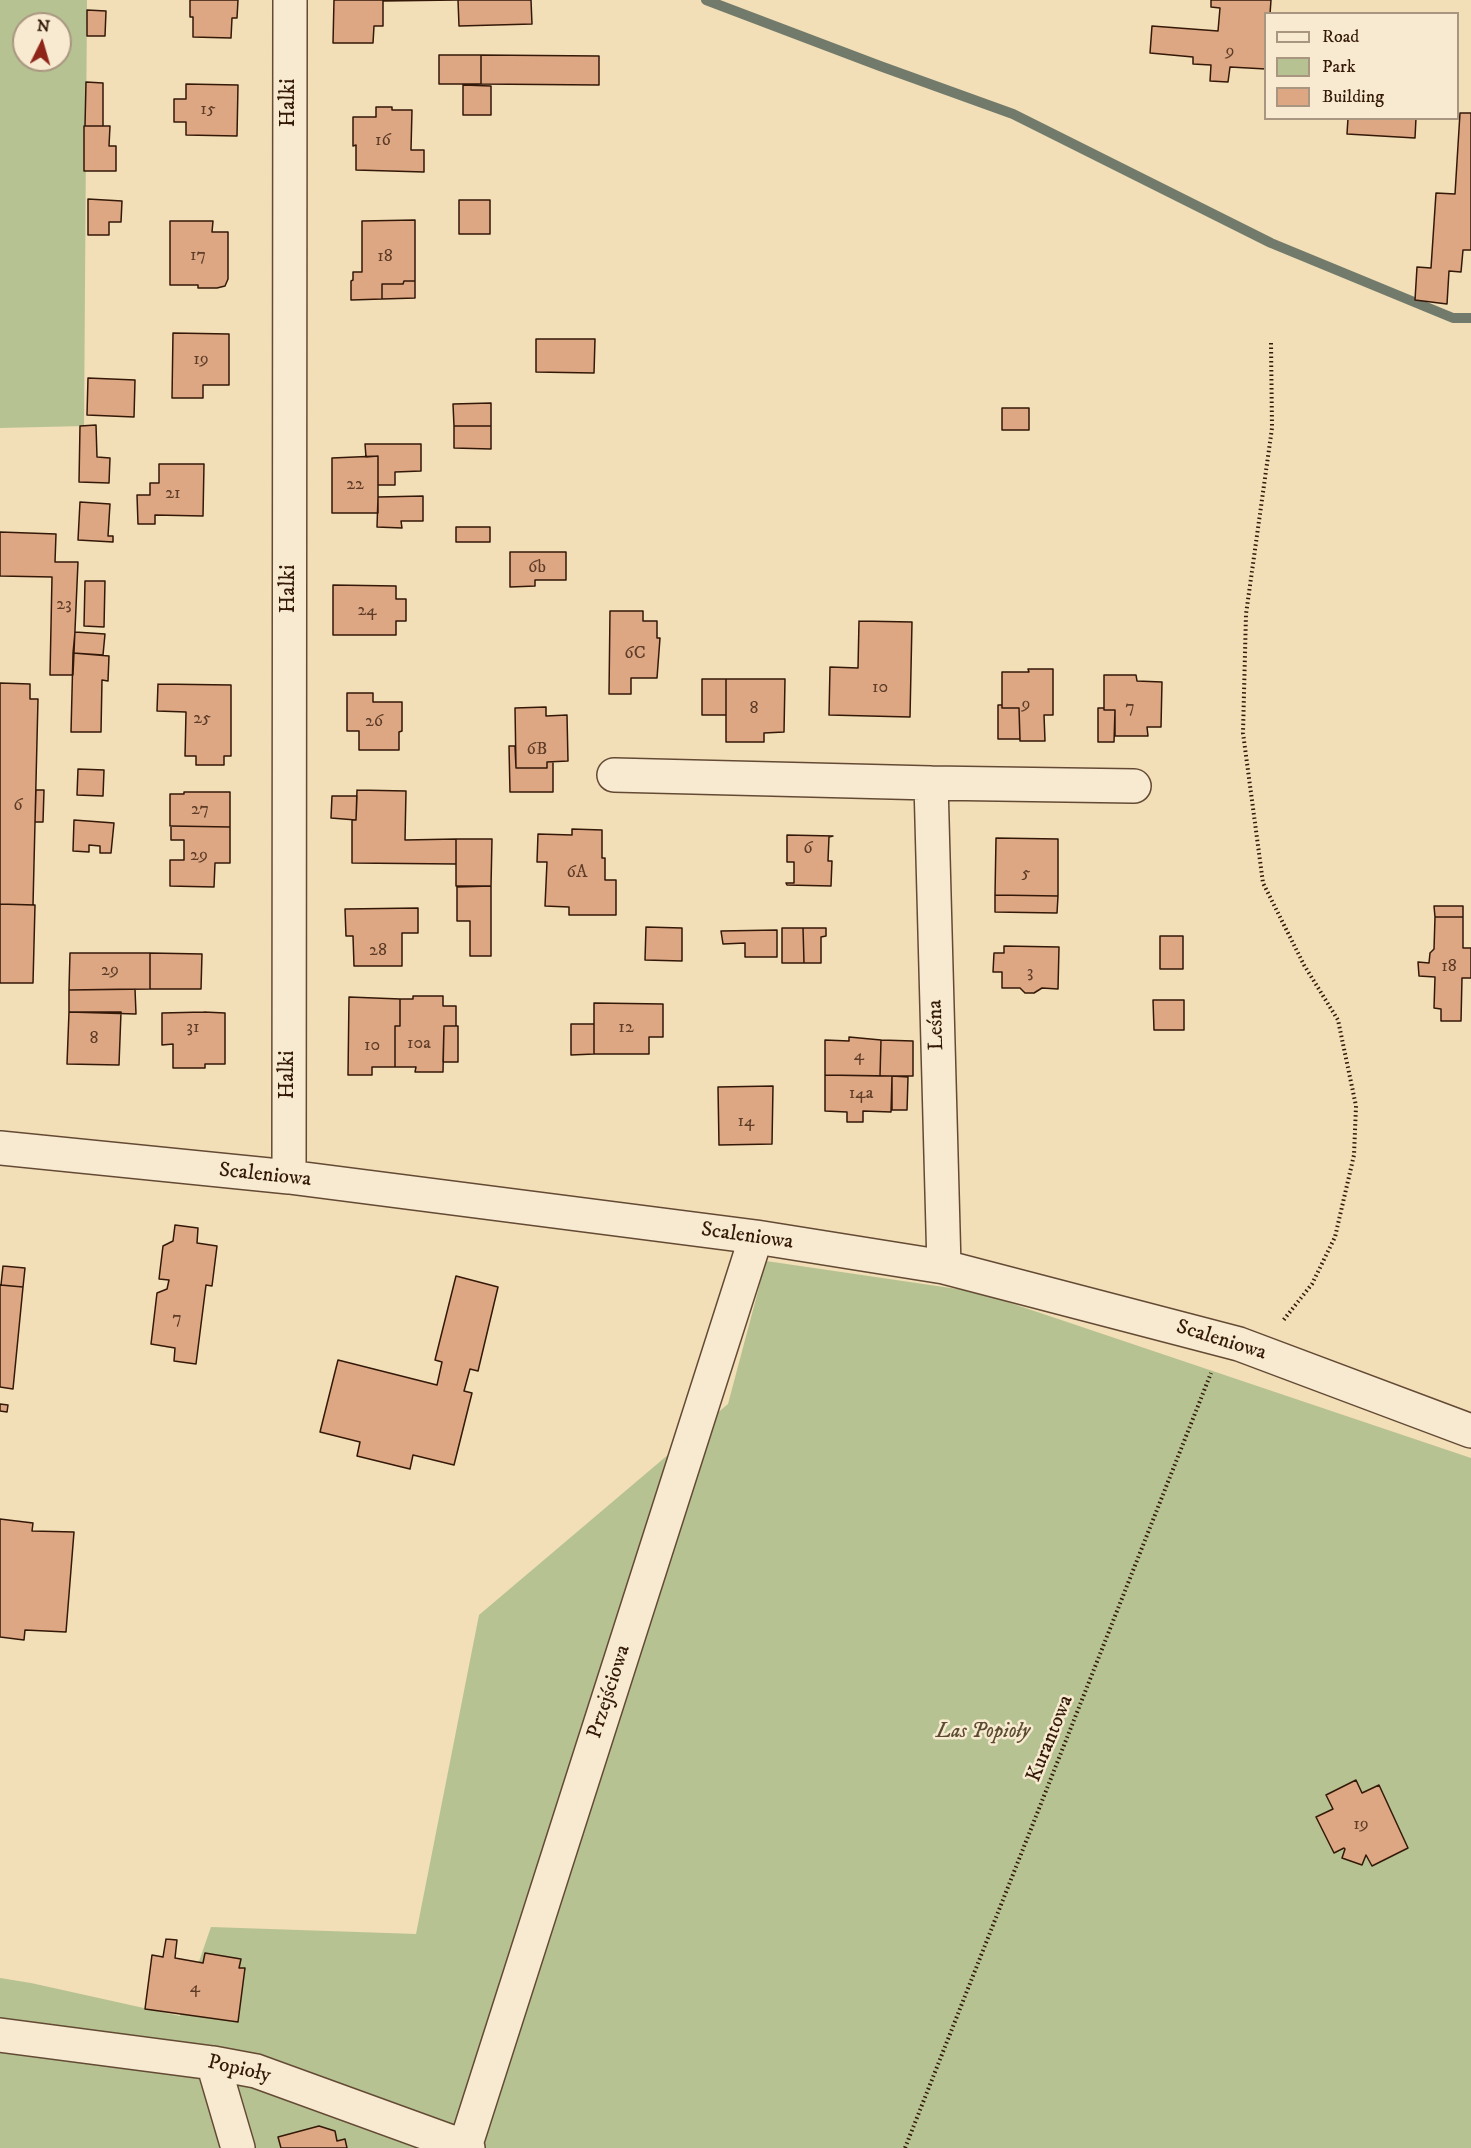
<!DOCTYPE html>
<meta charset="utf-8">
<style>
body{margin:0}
#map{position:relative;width:1471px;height:2148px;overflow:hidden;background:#f2deb7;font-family:"IM FELL DW Pica",serif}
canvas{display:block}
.legend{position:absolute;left:1264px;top:12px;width:195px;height:108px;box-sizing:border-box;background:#f7ead0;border:2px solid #a99680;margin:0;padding:8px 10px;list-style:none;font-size:18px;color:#341908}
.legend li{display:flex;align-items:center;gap:12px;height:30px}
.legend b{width:30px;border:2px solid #a99680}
.north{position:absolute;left:12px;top:12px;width:60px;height:60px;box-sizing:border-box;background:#f7ead0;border:2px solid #a99680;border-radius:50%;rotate:5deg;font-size:16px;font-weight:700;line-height:24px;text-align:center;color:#341908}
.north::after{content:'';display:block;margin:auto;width:21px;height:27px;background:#8f2418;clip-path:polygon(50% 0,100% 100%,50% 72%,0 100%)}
</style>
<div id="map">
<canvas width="1471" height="2148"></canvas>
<ul class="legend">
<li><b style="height:8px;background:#f7ead0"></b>Road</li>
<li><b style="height:16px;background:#b6c292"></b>Park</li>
<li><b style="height:16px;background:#dda784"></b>Building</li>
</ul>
<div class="north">N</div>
</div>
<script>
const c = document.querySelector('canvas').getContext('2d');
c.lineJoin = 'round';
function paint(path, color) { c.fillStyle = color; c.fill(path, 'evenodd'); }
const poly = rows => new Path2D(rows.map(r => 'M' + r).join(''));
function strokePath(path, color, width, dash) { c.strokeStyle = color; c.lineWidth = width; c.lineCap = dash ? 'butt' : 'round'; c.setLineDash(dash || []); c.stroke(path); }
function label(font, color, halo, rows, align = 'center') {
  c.font = font + ' "IM FELL DW Pica",serif'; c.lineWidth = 5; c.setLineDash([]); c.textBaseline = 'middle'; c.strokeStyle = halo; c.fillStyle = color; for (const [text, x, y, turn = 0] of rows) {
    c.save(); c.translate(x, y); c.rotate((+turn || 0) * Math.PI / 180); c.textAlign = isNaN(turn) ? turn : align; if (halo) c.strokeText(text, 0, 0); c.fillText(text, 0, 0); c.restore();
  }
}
const green = poly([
 [0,0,87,0,84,426,0,428],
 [24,24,60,24,60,60,24,60],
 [766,1261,978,1292,1471,1458,1471,2148,0,2148,0,1978,31,1983,180,2016,211,1927,416,1934,479,1615,728,1404]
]);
const stream = poly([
 [706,0,880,66,1013,114,1271,243,1453,318,1471,318]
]);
const building = poly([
 [190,0,238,0,237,18,232,18,231,38,193,37,193,17,190,17,190,0],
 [334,0,383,0,383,26,374,26,373,43,333,43,334,0],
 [383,0,457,0,383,1,383,0],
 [458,0,531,0,532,24,459,26,458,0],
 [1211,0,1271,0,1270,14,1266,14,1266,69,1230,67,1228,82,1210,81,1211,65,1193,64,1193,57,1150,53,1152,26,1218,31,1220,8,1211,7,1211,0],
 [87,10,106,11,105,36,87,36,87,10],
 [439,55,481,55,481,84,439,84,439,55],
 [481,55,599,56,599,85,481,84,481,55],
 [86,82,103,83,103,126,85,126,86,82],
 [186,84,238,85,237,136,186,135,186,122,174,122,174,99,186,99,186,84],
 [463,85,491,86,491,115,463,115,463,85],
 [376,107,392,107,392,110,412,110,411,150,424,150,424,172,356,170,356,145,353,146,353,117,376,117,376,107],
 [1460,113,1471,113,1471,250,1463,250,1461,272,1449,271,1447,304,1415,300,1417,267,1431,268,1436,193,1455,194,1460,113],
 [1348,118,1416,118,1415,138,1347,134,1348,118],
 [84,126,110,126,109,146,116,146,116,171,84,171,84,126],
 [88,199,122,201,121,222,109,222,109,235,88,235,88,199],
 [459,200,490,200,490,234,459,234,459,200],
 [415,220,415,281,404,281,403,284,382,284,382,299,351,300,351,281,353,280,353,272,362,272,362,221,415,220],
 [170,221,213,221,212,232,228,232,228,279,225,286,217,288,198,288,198,285,170,285,170,221],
 [404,281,415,281,415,298,382,299,382,284,403,284,404,281],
 [173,333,229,334,229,385,203,385,203,398,172,398,173,333],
 [536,339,595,339,594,373,536,372,536,339],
 [88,378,135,380,134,417,87,415,88,378],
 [491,403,491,426,454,426,453,404,491,403],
 [1002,408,1029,408,1029,430,1002,430,1002,408],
 [96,425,97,457,110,458,109,483,79,482,80,426,96,425],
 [454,426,491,426,491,449,454,448,454,426],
 [365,444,421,444,421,471,395,472,395,485,378,485,378,456,366,457,365,444],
 [378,456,378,513,332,513,332,458,378,456],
 [159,464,204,464,203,516,155,515,155,524,138,524,137,495,150,495,150,483,159,483,159,464],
 [423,496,423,521,401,521,402,528,377,527,378,497,423,496],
 [80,502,110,504,108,536,113,536,113,542,78,540,80,502],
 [456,527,490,527,490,542,456,542,456,527],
 [0,532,56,534,55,562,78,562,73,675,50,675,52,577,0,576,0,532],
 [510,552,566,552,566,580,535,580,535,586,510,587,510,552],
 [85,581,105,581,104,627,84,626,85,581],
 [333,585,396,586,396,599,406,599,406,621,396,621,396,635,333,635,333,585],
 [610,611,643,611,643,621,657,621,657,638,660,638,657,678,631,678,631,694,609,694,610,611],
 [859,621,912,622,910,717,829,715,830,667,858,668,859,621],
 [75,632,105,634,103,655,73,653,75,632],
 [73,653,109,656,108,681,102,680,101,732,71,732,73,653],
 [1028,669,1053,669,1053,715,1044,715,1045,741,1020,741,1019,708,1002,708,1002,672,1029,672,1028,669],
 [1104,675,1136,675,1137,681,1162,682,1161,727,1147,727,1148,736,1115,736,1115,710,1104,710,1104,675],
 [702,679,726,679,726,715,702,715,702,679],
 [726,679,785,679,784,732,764,733,764,742,726,742,726,679],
 [0,683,30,684,30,699,38,699,33,905,0,904,0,683],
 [158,684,231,685,231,756,224,756,224,765,196,765,196,756,185,756,186,712,157,711,158,684],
 [347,693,373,693,373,702,402,702,402,731,399,732,399,750,359,750,359,731,347,731,347,693],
 [998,705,1002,705,1002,708,1019,708,1020,739,998,739,998,705],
 [546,707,546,716,567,715,568,761,547,762,547,768,516,768,515,708,546,707],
 [1098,708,1104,708,1104,710,1115,710,1114,742,1098,742,1098,708],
 [509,746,515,746,516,768,547,768,547,762,553,762,553,792,510,792,509,746],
 [78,769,104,770,103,796,77,795,78,769],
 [36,790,44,790,43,822,35,822,36,790],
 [357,790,406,791,405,840,456,839,456,864,352,863,352,820,356,820,357,790],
 [184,792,230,792,230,827,170,826,170,794,184,794,184,792],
 [332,796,357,796,356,820,331,818,332,796],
 [74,820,114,823,111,853,100,853,100,846,89,845,89,852,73,851,74,820],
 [171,826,230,827,230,863,215,863,214,887,170,886,170,860,184,860,184,840,171,840,171,826],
 [572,829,602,830,602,858,605,858,605,880,616,880,616,915,569,915,569,907,545,906,547,862,537,862,538,834,572,835,572,829],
 [787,835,833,836,829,837,828,861,832,861,831,886,787,885,786,883,794,883,794,862,787,862,787,835],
 [996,838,1058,839,1058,896,995,895,996,838],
 [456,839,492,839,491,886,456,886,456,839],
 [491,886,491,956,470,956,470,921,457,921,457,887,491,886],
 [995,895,1058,896,1057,913,995,912,995,895],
 [0,904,35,905,33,983,0,983,0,904],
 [1434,906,1463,906,1463,917,1435,917,1434,906],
 [418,908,418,933,402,933,402,966,354,966,353,936,346,936,345,909,418,908],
 [1435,917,1463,917,1463,948,1471,948,1471,978,1462,978,1461,1021,1441,1021,1441,1009,1434,1008,1435,977,1419,976,1418,962,1429,963,1430,953,1434,949,1435,917],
 [646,927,682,928,682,961,645,960,646,927],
 [782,928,803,928,804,963,782,963,782,928],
 [803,928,826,928,826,936,821,937,821,963,804,963,803,928],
 [777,930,777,957,745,957,745,943,723,944,721,931,777,930],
 [1160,936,1183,936,1183,969,1160,969,1160,936],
 [1004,946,1059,947,1058,989,1042,988,1034,993,1025,993,1020,988,1002,988,1002,972,993,972,994,953,1004,953,1004,946],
 [70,953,150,953,150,989,69,990,70,953],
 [150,953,202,954,201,989,150,989,150,953],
 [135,989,136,1014,69,1012,69,990,135,989],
 [413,996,443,996,443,1006,456,1006,456,1026,444,1026,443,1072,415,1072,416,1067,395,1067,395,1026,400,1026,400,999,413,999,413,996],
 [349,997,400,999,400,1026,395,1026,395,1067,372,1067,372,1075,348,1075,349,997],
 [1153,1000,1184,1000,1184,1030,1154,1030,1153,1000],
 [594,1003,663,1004,663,1037,649,1037,649,1054,594,1054,594,1003],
 [69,1012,121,1012,119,1065,67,1064,69,1012],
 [204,1012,225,1013,225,1064,205,1064,205,1068,173,1068,173,1044,162,1045,162,1013,204,1012],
 [571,1024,594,1024,594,1054,571,1055,571,1024],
 [444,1026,458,1026,458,1062,443,1062,444,1026],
 [849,1037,881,1040,880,1076,825,1075,825,1040,849,1041,849,1037],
 [881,1040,913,1041,913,1076,880,1076,881,1040],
 [825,1075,892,1076,891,1112,863,1111,863,1122,847,1122,847,1112,825,1111,825,1075],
 [892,1076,908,1077,907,1110,892,1110,892,1076],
 [773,1086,772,1144,719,1145,718,1087,773,1086],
 [175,1225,198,1228,197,1243,217,1246,212,1286,206,1285,196,1364,174,1361,175,1348,151,1344,157,1293,167,1289,169,1280,159,1279,163,1246,173,1241,175,1225],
 [3,1266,25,1268,23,1287,1,1285,3,1266],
 [456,1276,498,1287,478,1371,470,1369,464,1391,472,1393,454,1465,413,1455,410,1469,357,1456,360,1442,320,1432,338,1360,437,1385,442,1362,435,1360,456,1276],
 [0,1285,23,1287,13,1389,0,1387,0,1285],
 [0,1404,8,1405,7,1412,0,1411,0,1404],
 [0,1519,33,1523,32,1531,74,1532,66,1632,25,1630,24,1640,0,1637,0,1519],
 [1356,1780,1362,1793,1379,1785,1408,1848,1372,1866,1366,1855,1362,1865,1342,1858,1345,1849,1344,1848,1334,1853,1316,1817,1333,1809,1326,1795,1356,1780],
 [166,1939,177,1940,175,1958,203,1963,205,1953,241,1959,239,1968,245,1968,238,2022,145,2009,152,1955,163,1957,166,1939],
 [319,2126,335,2131,337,2141,345,2139,347,2148,281,2148,278,2137,319,2126]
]);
const path = poly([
 [1271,343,1272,428,1246,614,1243,733,1263,883,1304,965,1338,1020,1356,1106,1354,1155,1335,1237,1312,1284,1282,1322],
 [905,2148,1211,1373]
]);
const street = poly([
 [614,775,931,783],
 [0,1148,289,1177,756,1237,944,1267,1239,1344,1471,1431],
 [289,1177,290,0],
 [944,1267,931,783,1134,786],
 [0,2035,213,2063,256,2071,468,2148],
 [213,2063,238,2148],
 [465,2147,756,1237]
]);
const numberNames = [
 ["9",1230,52],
 ["15",208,110],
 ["16",383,141],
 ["17",198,256],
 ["18",385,257],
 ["19",201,360],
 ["22",355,485],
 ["21",173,494],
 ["6b",537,568],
 ["23",64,605],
 ["24",367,611],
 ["6C",635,654],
 ["10",880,688],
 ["9",1026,705],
 ["7",1130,708],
 ["8",754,709],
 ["25",202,719],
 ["26",374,722],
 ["6B",537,750],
 ["6",18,806],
 ["27",200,810],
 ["6",808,849],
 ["29",199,856],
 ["6A",577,873],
 ["5",1026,874],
 ["28",378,951],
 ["18",1449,967],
 ["29",110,971],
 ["3",1030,973],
 ["31",193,1028],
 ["12",626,1028],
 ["8",94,1039],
 ["10a",419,1044],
 ["10",372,1046],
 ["4",859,1056],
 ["14a",861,1094],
 ["14",746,1122],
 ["7",177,1319],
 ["19",1361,1825],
 ["4",195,1988]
];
const streetNames = [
 ["Halki",290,103,-90],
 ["Halki",290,589,-90],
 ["Leśna",937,1025,-92],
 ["Halki",289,1075,-90],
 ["Scaleniowa",265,1176,6],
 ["Scaleniowa",747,1237,8],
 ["Scaleniowa",1221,1341,17],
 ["Przejściowa",610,1692,-72],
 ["Kurantowa",1051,1739,-68],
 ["Popioły",239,2070,13]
];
const parkNames = [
 ["Las Popioły",983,1733]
];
paint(green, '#b6c292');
strokePath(stream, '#727b6b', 10);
paint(building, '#dda784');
strokePath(building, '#341908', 1.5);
strokePath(street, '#644a34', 36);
strokePath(path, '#341908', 4, [1.5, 3]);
strokePath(street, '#f7ead0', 33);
label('18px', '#5e3c27', null, numberNames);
label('21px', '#341908', '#f7ead0', streetNames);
label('italic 21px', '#5b4c31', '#f7ead0', parkNames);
</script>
